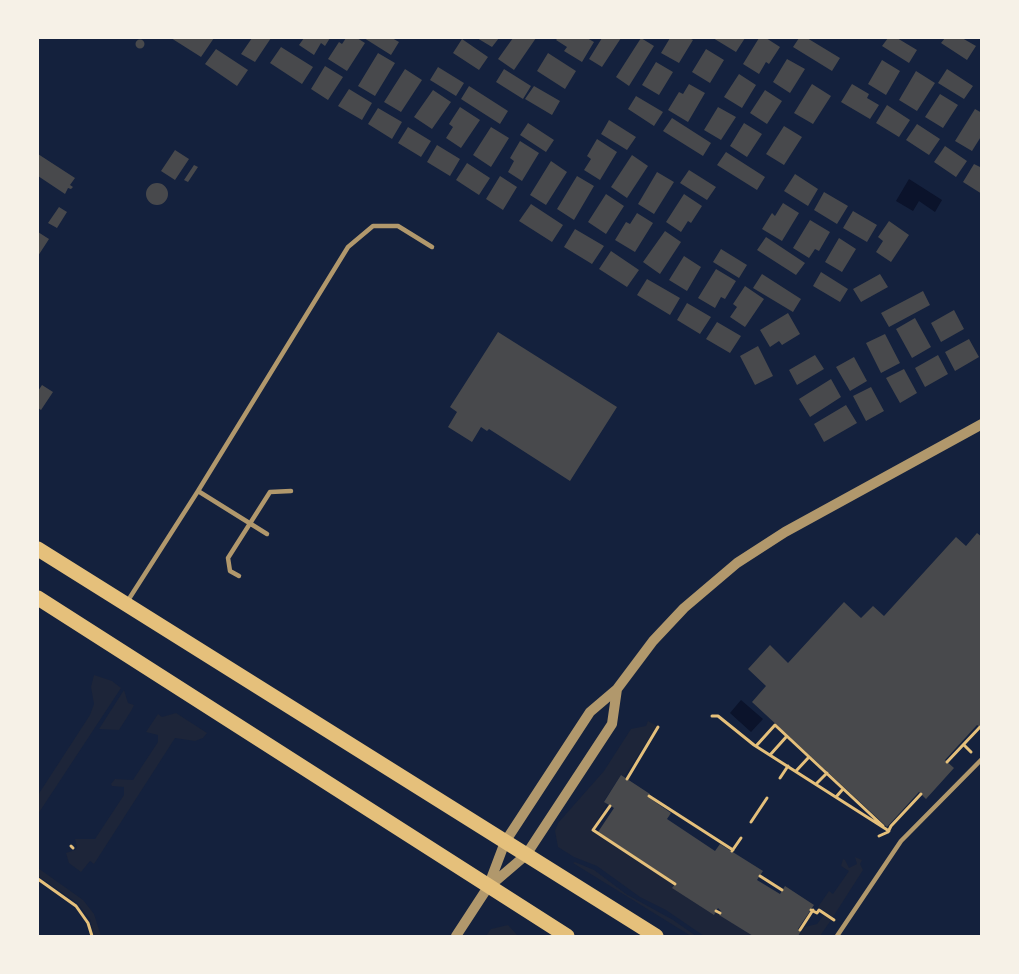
<!DOCTYPE html>
<style>
body{margin:0}
#map{position:relative;width:1019px;height:974px;overflow:hidden;background:#14213d;font-family:"Alegreya Sans",sans-serif}
canvas{display:block}
.frame{position:absolute;inset:0;border:39px solid #f6f1e7;pointer-events:none}
</style>
<div id="map">
<canvas width="1019" height="974"></canvas>
<div class="frame"></div>
</div>
<script>
const c = document.querySelector('canvas').getContext('2d');
c.lineJoin = 'round';
function paint(path, color) { c.fillStyle = color; c.fill(path, 'evenodd'); }
const poly = rows => new Path2D(rows.map(r => 'M' + r).join(''));
function strokePath(path, color, width, dash) { c.strokeStyle = color; c.lineWidth = width; c.lineCap = dash ? 'butt' : 'round'; c.setLineDash(dash || []); c.stroke(path); }
const green = poly([
 [94,675,112,681,121,688,38,814,38,795,90,715,94,704,91,687],
 [124,690,128,703,134,705,131,711,119,730,99,729],
 [176,713,207,733,203,738,195,741,175,738,94,864,90,861,81,872,69,863,66,853,75,850,77,847,75,839,95,839,124,795,124,787,112,786,111,784,115,779,133,780,158,742,158,735,146,732,158,714,162,717],
 [648,721,657,726,624,777,621,775,604,801,607,804,591,831,753,936,704,936,666,910,640,897,597,866,574,857,558,847,555,831,558,823,604,771,631,729,646,726],
 [855,857,862,860,860,864,863,870,833,917,818,907,829,891,833,894,849,871,841,866,843,859,845,860,849,868,857,864],
 [575,862,594,870,626,894,673,920,696,936,691,936,573,863],
 [38,868,83,900,94,914,101,936,94,936,90,919,77,903,38,876],
 [824,915,831,920,820,936,798,936,805,927,817,924],
 [508,925,518,936,486,936,491,929]
]);
const water = poly([
 [909,179,942,200,935,212,919,201,913,211,896,201],
 [741,700,763,719,751,732,730,713]
]);
const building = poly([
 [171,38,214,38,201,57],
 [252,38,271,38,255,62,241,54],
 [304,38,330,38,325,46,321,43,314,55,299,45],
 [346,38,357,38,365,43,347,71,328,59,339,42,342,44],
 [364,38,392,38,399,42,391,55],
 [477,38,499,38,492,47],
 [513,38,536,38,514,70,498,59],
 [558,38,587,38,594,42,582,62,564,51,567,47,556,40],
 [602,38,621,38,602,67,589,59],
 [641,38,654,46,629,86,616,77],
 [670,38,689,38,693,40,679,63,661,53],
 [713,38,745,38,736,52],
 [759,38,766,38,780,47,769,64,766,62,759,74,743,64],
 [799,38,807,38,840,58,832,71,793,47],
 [888,38,897,38,917,50,909,63,882,46],
 [945,38,962,38,976,46,967,60,941,43],
 [462,39,488,57,479,70,453,53],
 '135.5 44a4.5 4.5 0 1 1 9 0a4.5 4.5 0 1 1-9 0Z',
 [281,47,313,67,302,84,270,63],
 [216,49,248,70,237,86,205,64],
 [706,49,724,60,710,83,692,72],
 [378,53,395,63,375,96,358,86],
 [548,53,576,71,565,89,537,71],
 [787,59,805,69,790,93,773,82],
 [882,60,900,71,886,95,868,84],
 [656,62,673,72,659,95,642,85],
 [325,66,343,77,328,100,311,89],
 [438,67,464,83,456,96,430,80],
 [405,69,422,80,401,112,384,102],
 [504,69,531,86,523,99,496,82],
 [947,69,973,86,964,99,938,83],
 [916,71,935,83,917,111,899,100],
 [739,74,756,85,742,108,724,97],
 [689,84,705,93,688,122,668,110,679,92,683,94],
 [812,84,831,96,813,124,794,113],
 [852,84,869,94,867,98,879,105,870,119,841,102],
 [469,86,508,111,500,124,461,99],
 [534,86,560,101,552,115,525,99],
 [349,89,372,103,362,120,338,106],
 [433,90,451,102,432,129,414,117],
 [765,90,782,101,767,124,750,113],
 [940,94,958,105,943,128,925,117],
 [636,96,663,112,654,126,628,109],
 [887,105,910,120,899,137,876,123],
 [460,107,480,120,461,148,446,138,453,127,449,124],
 [718,107,736,117,721,140,704,130],
 [378,108,402,122,392,139,368,124],
 [975,109,982,113,982,135,972,151,955,141],
 [672,118,711,143,703,156,663,131],
 [609,120,636,137,627,150,601,134],
 [528,123,554,140,546,152,520,135],
 [744,123,762,134,747,157,730,146],
 [917,124,940,139,929,155,906,140],
 [784,126,802,137,784,165,766,154],
 [408,127,431,141,421,157,398,143],
 [491,127,509,138,491,167,473,155],
 [597,139,617,152,600,180,584,170,591,159,587,156],
 [520,141,539,153,522,181,508,172,514,161,510,158],
 [437,145,460,159,450,176,427,162],
 [945,146,967,161,956,177,934,162],
 [175,150,189,159,175,180,161,171],
 [726,152,765,177,757,190,717,165],
 [38,154,75,178,70,185,73,187,71,189,68,188,65,194,38,176],
 [632,155,648,166,627,198,611,187],
 [551,161,567,172,546,205,530,195],
 [467,163,490,178,479,195,456,180],
 [974,164,982,168,982,194,963,182],
 [194,165,198,167,188,182,184,180],
 [689,170,716,187,707,200,680,183],
 [657,172,674,182,654,214,638,204],
 [795,174,818,189,808,206,784,191],
 [500,176,517,187,503,210,486,199],
 [577,176,594,186,574,220,557,209],
 '146 194a11 11 0 1 1 22 0a11 11 0 1 1-22 0Z',
 [824,192,848,206,837,224,814,210],
 [606,194,624,206,606,234,588,222],
 [684,194,702,206,691,223,688,221,681,232,666,222],
 [783,203,799,213,782,241,762,229,772,213,775,216],
 [531,204,563,225,552,242,519,221],
 [59,207,67,212,57,228,48,223],
 [853,211,877,225,867,242,843,228],
 [637,213,653,223,635,252,615,240,626,222,630,224],
 [810,220,830,232,819,251,815,249,809,258,793,248],
 [889,221,909,235,891,262,876,252,883,241,878,237],
 [575,229,604,246,592,264,564,247],
 [665,231,681,242,660,274,643,262],
 [38,232,49,239,38,256],
 [766,237,805,263,796,275,757,250],
 [839,238,856,249,842,272,825,262],
 [721,249,747,265,739,278,713,262],
 [611,251,639,270,627,287,599,269],
 [684,256,701,267,687,291,669,280],
 [716,269,736,281,725,299,721,297,715,308,698,298],
 [821,272,848,289,840,302,813,286],
 [762,274,801,299,793,312,753,288],
 [880,274,888,287,861,302,853,289],
 [647,279,680,298,670,315,637,295],
 [745,286,764,299,745,327,730,317,737,307,733,304],
 [923,291,930,305,889,327,881,313],
 [687,303,711,317,700,334,677,320],
 [954,310,964,329,941,342,931,323],
 [788,313,800,334,782,345,779,341,770,347,760,330],
 [915,318,931,347,912,358,896,329],
 [717,322,741,336,730,353,706,339],
 [498,332,617,407,570,481,489,429,487,431,481,427,472,442,448,427,457,412,450,407],
 [885,334,900,363,881,373,866,343],
 [969,339,979,357,955,371,945,352],
 [758,346,773,376,755,385,740,356],
 [815,355,824,369,797,385,789,370],
 [938,355,948,374,925,387,915,368],
 [854,357,867,381,850,391,836,367],
 [904,369,917,393,900,403,886,378],
 [831,379,841,397,810,417,799,399],
 [42,385,53,392,41,410,38,408,38,391],
 [871,387,884,411,866,421,853,396],
 [846,405,857,423,824,442,814,424],
 [977,533,982,537,982,728,977,725,945,760,954,768,926,799,919,792,887,827,752,702,766,686,748,669,770,645,788,663,844,602,861,618,873,606,884,616,956,537,966,546],
 [621,775,650,794,648,797,671,813,667,819,715,851,720,844,763,871,757,880,780,894,785,886,814,905,798,929,801,931,798,936,753,936,719,915,721,911,718,908,714,915,672,888,676,883,598,832,614,808,604,802]
]);
const path = poly([
 [712,716,718,716,754,745,889,831],
 [964,745,971,752],
 [756,746,775,725,883,826],
 [770,755,787,736],
 [947,762,980,727],
 [796,771,809,757],
 [780,778,788,766],
 [627,779,658,727],
 [816,784,827,773],
 [649,796,733,850],
 [836,797,843,789],
 [610,806,593,830,675,884],
 [751,822,767,798],
 [879,836,888,832,891,826,921,794],
 [71,846,73,848],
 [732,851,741,838],
 [760,876,782,890],
 [38,879,76,906,88,923,92,936],
 [811,910,817,913,819,910,834,920],
 [716,911,720,913],
 [800,930,813,910]
]);
const service = poly([
 [198,491,348,247,373,226,398,226,432,247],
 [239,576,230,571,228,558,270,492,291,491],
 [127,602,198,491,267,534],
 [837,936,901,841,982,759]
]);
const tertiary = poly([
 [491,885,526,855,612,724,617,689],
 [456,936,488,887,505,842,590,712,617,689,653,641,684,608,737,563,785,532,982,424]
]);
const primary = poly([
 [38,549,656,936],
 [38,598,567,936]
]);
paint(green, '#1d2539');
paint(water, '#0b132b');
paint(building, '#48494c');
strokePath(path, '#e5c07b', 3);
strokePath(service, '#b1986c', 4.5);
strokePath(tertiary, '#b1986c', 10);
strokePath(primary, '#e5c07b', 15);
</script>
